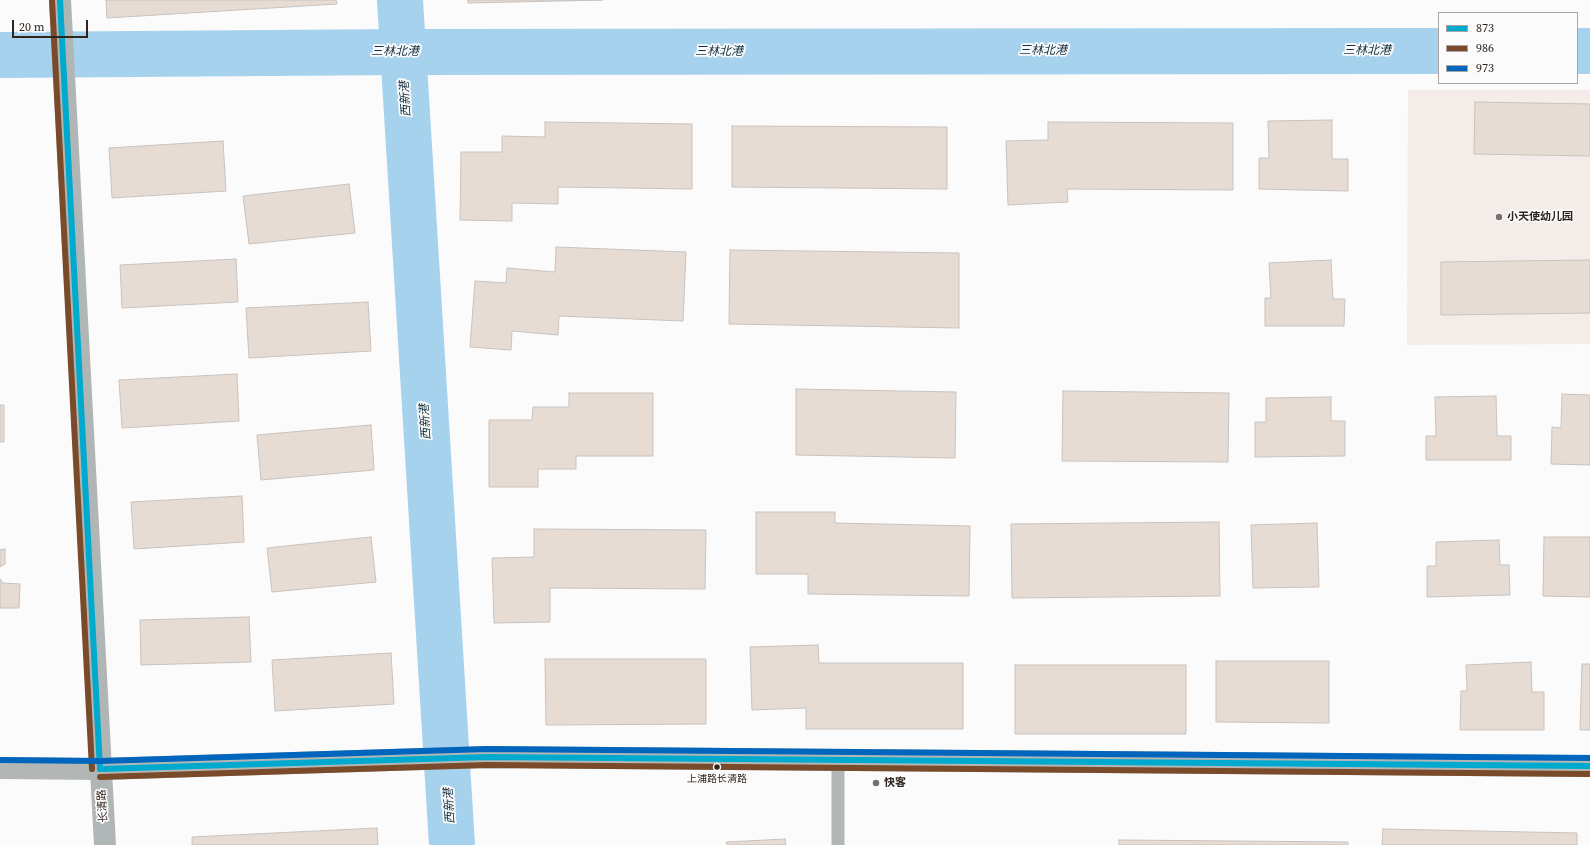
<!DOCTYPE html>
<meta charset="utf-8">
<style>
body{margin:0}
#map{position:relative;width:1590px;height:845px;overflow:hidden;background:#fbfbfb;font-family:"Source Serif 4",serif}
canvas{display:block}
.legend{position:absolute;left:1438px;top:12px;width:140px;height:72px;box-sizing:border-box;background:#fbfbfb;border:1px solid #aaa5a2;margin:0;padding:5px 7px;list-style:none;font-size:12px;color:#30241c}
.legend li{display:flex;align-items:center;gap:8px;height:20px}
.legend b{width:20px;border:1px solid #aaa5a2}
.scale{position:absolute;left:12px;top:20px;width:76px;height:18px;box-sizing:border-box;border:2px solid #30241c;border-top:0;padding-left:5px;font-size:12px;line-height:14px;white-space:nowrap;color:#30241c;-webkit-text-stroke:3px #fbfbfb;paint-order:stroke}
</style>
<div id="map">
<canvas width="1590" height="845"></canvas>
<ul class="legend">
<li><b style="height:5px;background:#00a9ce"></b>873</li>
<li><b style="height:5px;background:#7a4b2a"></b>986</li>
<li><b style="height:5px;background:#0065bd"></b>973</li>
</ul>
<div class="scale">20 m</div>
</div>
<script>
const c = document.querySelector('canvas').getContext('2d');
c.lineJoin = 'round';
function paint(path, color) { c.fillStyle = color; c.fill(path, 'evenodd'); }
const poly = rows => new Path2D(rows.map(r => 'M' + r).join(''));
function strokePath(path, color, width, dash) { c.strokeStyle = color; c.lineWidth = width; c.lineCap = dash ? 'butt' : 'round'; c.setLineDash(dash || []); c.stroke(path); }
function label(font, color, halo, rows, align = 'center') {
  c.font = font + ' "Source Serif 4","Noto Sans SC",serif'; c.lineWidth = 3.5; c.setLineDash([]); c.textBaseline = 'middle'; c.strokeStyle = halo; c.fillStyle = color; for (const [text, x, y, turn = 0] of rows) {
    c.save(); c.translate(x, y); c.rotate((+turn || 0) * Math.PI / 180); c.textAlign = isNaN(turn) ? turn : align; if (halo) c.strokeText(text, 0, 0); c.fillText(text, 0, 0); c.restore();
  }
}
const education = poly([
 [1408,90,1590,90,1590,344,1407,345]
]);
const river = poly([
 [400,0,452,845],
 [1577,51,1590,51],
 [0,55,403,52,1439,51]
]);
const building = poly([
 [106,0,336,0,337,4,107,18,106,0],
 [468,0,603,0,468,3,468,0],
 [1475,102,1590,104,1590,156,1474,154,1475,102],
 [1332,120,1332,159,1348,159,1348,191,1259,189,1259,158,1269,158,1268,121,1332,120],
 [545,122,692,124,692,189,558,187,558,204,512,203,512,221,460,220,461,152,502,152,502,136,545,137,545,122],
 [1048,122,1233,123,1233,190,1067,189,1068,202,1008,205,1006,141,1048,140,1048,122],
 [732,126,947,127,947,189,732,187,732,126],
 [223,141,226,191,112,198,109,148,223,141],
 [349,184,355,233,249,244,243,196,349,184],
 [556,247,686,252,683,321,559,316,558,335,512,331,511,350,470,347,475,281,506,283,507,268,555,272,556,247],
 [730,250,959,253,959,328,729,324,730,250],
 [236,259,238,302,122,308,120,265,236,259],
 [1331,260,1333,299,1345,299,1344,326,1265,326,1265,298,1271,298,1269,263,1331,260],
 [1590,260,1590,313,1441,315,1441,262,1590,260],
 [368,302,371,351,249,358,246,308,368,302],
 [237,374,239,421,122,428,119,380,237,374],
 [796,389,956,392,955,458,796,455,796,389],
 [1063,391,1229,393,1228,462,1062,461,1063,391],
 [569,393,653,393,653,456,576,456,576,469,538,469,538,487,489,487,489,420,532,420,533,407,569,407,569,393],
 [1562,394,1590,395,1590,465,1551,464,1552,427,1561,428,1562,394],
 [1496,396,1497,436,1511,436,1511,460,1426,460,1426,436,1436,436,1435,397,1496,396],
 [1331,397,1331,421,1345,421,1345,456,1255,457,1255,422,1266,422,1266,398,1331,397],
 [0,405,4,405,4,442,0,442,0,405],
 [371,425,374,470,261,480,257,435,371,425],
 [242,496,244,542,134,549,131,502,242,496],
 [756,512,835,512,835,523,970,526,969,596,808,594,808,574,756,574,756,512],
 [1219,522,1220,596,1012,598,1011,524,1219,522],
 [1317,523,1319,587,1253,588,1251,525,1317,523],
 [534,529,706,530,705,589,550,588,550,622,494,623,492,558,534,557,534,529],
 [371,537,376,582,272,592,267,548,371,537],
 [1544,537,1590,537,1590,597,1543,596,1544,537],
 [1499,540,1500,565,1509,565,1510,595,1427,597,1427,566,1436,566,1436,542,1499,540],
 [5,549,5,564,0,567,0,550,5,549],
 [0,579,3,583,20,584,19,608,0,608,0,579],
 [249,617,251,662,141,665,140,620,249,617],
 [818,645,819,663,963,663,963,729,806,729,806,708,752,710,750,647,818,645],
 [391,653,394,704,275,711,272,660,391,653],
 [545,659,706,659,706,724,546,725,545,659],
 [1216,661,1329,661,1329,723,1216,722,1216,661],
 [1531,662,1532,692,1544,692,1544,730,1460,730,1461,691,1467,691,1466,665,1531,662],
 [1582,664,1590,664,1590,730,1580,730,1582,664],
 [1015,665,1186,665,1186,734,1015,734,1015,665],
 [377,828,378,845,192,845,192,837,377,828],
 [1383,829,1577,833,1577,845,1382,845,1383,829],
 [785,839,786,845,727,845,726,842,785,839],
 [1119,840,1348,842,1348,845,1119,845,1119,840]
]);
const lane = poly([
 [838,845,838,761]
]);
const street = poly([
 [0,768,100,769,487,757,1590,766]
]);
const secondary = poly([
 [60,0,105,845]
]);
const bus1 = poly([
 [60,0,100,769],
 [100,769,487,757,1590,766]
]);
const bus2 = poly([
 [52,0,92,769],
 [100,777,487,765,1590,774]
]);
const bus3 = poly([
 [0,760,100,761,487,749,1590,758]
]);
const markers = [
 [1499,217,4,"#776f6a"],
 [717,767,3.5,"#30241c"],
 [876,783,4,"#776f6a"]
];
const busNames = [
 ["上浦路长清路",717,779]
];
const poiNames = [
 ["小天使幼儿园",1507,217],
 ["快客",884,783]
];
const streetNames = [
 ["长清路",103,806,-94]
];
const waterNames = [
 ["三林北港",1043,51],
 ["三林北港",1367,51],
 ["三林北港",395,52],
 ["三林北港",719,52],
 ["西新港",406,99,-94],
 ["西新港",426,422,-94],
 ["西新港",450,806,-94]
];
paint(education, '#f4ece8');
strokePath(river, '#a6d2ee', 46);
paint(building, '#e7dcd4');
strokePath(building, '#c8c2be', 1);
strokePath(lane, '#b2b7b6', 13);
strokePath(street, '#b2b7b6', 22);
strokePath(secondary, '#b0b6b5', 22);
strokePath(bus1, '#00a9ce', 6);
strokePath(bus2, '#7a4b2a', 6);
strokePath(bus3, '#0065bd', 6);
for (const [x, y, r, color] of markers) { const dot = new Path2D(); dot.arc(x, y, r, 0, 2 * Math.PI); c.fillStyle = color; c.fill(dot); strokePath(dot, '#fbfbfb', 1.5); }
label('10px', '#30241c', '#fbfbfb', busNames);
label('bold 11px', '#30241c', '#fbfbfb', poiNames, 'left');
label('11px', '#30241c', '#fbfbfb', streetNames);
label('italic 12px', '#122f40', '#fbfbfb', waterNames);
</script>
